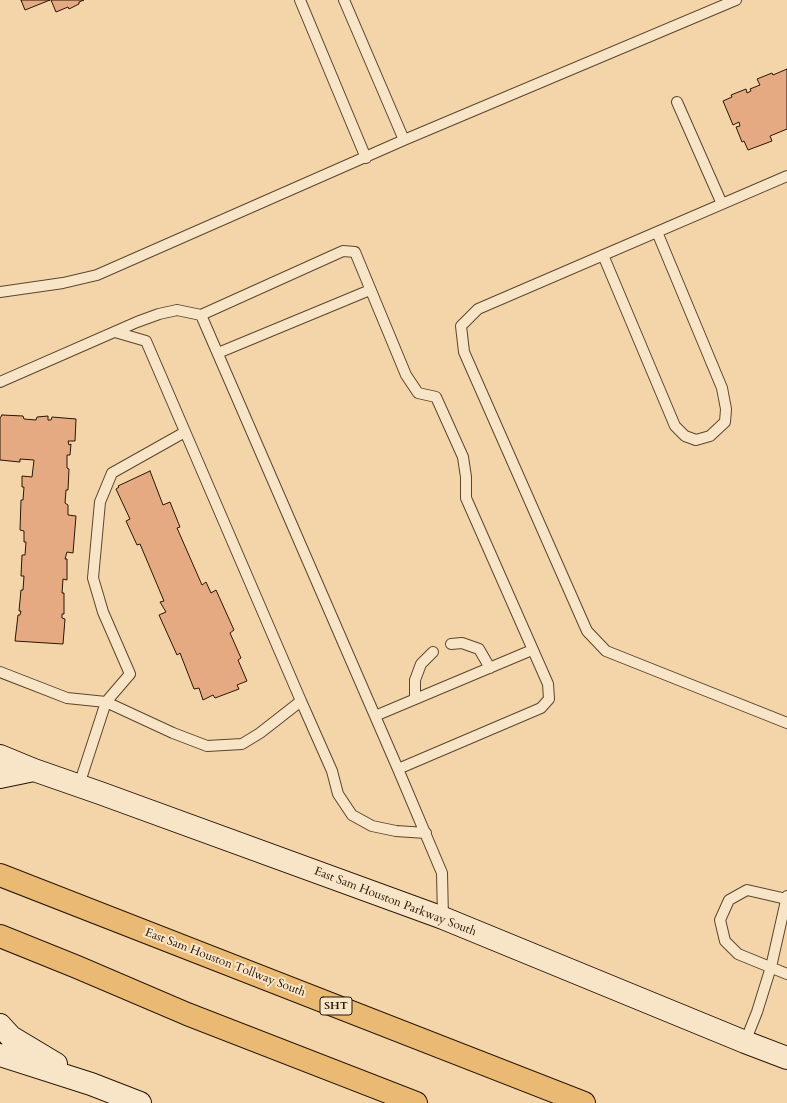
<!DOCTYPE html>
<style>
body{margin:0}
canvas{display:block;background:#f4d5a9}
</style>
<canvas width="787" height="1103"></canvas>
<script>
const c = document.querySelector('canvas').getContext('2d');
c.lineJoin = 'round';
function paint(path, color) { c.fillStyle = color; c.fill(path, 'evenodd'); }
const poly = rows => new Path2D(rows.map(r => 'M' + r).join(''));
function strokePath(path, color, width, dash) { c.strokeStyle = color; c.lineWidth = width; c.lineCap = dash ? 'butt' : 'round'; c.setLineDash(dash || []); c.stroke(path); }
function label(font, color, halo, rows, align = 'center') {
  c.font = font + ' Cardo,serif'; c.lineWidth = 4; c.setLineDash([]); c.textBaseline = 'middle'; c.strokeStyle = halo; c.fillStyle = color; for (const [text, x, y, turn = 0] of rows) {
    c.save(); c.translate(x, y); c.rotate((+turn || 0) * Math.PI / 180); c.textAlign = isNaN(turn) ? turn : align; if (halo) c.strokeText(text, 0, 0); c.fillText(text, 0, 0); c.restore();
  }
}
const building = poly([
 [21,0,50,0,25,10,21,0],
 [51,0,84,0,79,2,79,4,69,9,68,7,56,12,51,0],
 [787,69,787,129,770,136,772,141,748,150,744,141,742,142,736,127,740,126,739,122,733,125,723,101,732,97,731,95,746,89,747,93,751,91,750,89,760,85,757,79,772,73,773,75,787,69],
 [2,415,23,416,24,419,36,420,37,417,48,416,48,420,51,420,52,417,76,419,75,441,68,441,69,445,71,444,70,455,67,455,67,468,69,469,68,490,66,490,65,503,68,505,68,515,76,516,73,553,67,552,65,559,67,559,67,580,63,579,62,593,64,593,64,614,62,614,62,618,65,619,63,644,15,641,18,615,20,615,21,611,19,611,21,590,23,590,24,576,21,576,22,555,25,555,26,542,24,542,24,531,20,530,21,500,23,500,24,487,22,487,22,476,32,477,34,460,20,459,20,462,0,460,0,418,2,415],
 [150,471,163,505,170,502,180,527,177,528,202,585,206,582,211,593,216,590,234,630,230,633,241,658,238,660,247,681,237,685,239,689,215,698,213,695,203,700,199,688,194,689,180,653,177,655,159,615,166,612,160,602,164,601,140,544,137,545,126,521,130,519,116,489,119,487,118,486,150,471]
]);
const lane = poly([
 [300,0,366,158],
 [344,0,404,140],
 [677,102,722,204],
 [787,176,478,309,461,326,464,352,587,631,606,651,787,723],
 [603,255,675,426,685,436,696,440,710,436,725,422,726,409,722,388,657,232],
 [0,292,63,283,97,275,404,140,736,0],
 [201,315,343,251,355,252,406,375,418,393,436,397,463,457,466,477,466,498,548,684,549,699,541,708,398,769],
 [115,332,146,341,301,701],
 [218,353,370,290],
 [0,382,137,322,159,314,177,310,201,315,398,769,442,873,443,918],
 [451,644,462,643,479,649,490,668],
 [0,672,67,698,106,702,130,674,103,612,93,578,100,502,112,473,185,432],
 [415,699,415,680,421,664,433,652],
 [375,716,532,650],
 [79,785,106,702,173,733,207,746,242,744,260,733,301,701,332,771,338,794,352,815,372,826,396,831,426,833],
 [786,899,747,890,729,900,720,920,725,941,738,954,787,974],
 [745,1042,757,1012,771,967,787,896]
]);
const secondary = poly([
 [0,756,34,770,100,793,443,918,745,1042,787,1058],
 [0,777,34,770],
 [0,1025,11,1037,56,1064],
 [0,1055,91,1084,140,1103]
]);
const highway = poly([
 [0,875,584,1103],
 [0,936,77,967,187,1014,416,1103]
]);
const shields = [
 [336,1006,32]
];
const shieldNames = [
 ["SHT",336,1006]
];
const streetNames = [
 ["East Sam Houston Parkway South",395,902,21],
 ["East Sam Houston Tollway South",225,963,21]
];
paint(building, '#e6aa83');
strokePath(building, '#271604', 1);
strokePath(lane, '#5a462d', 12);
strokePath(secondary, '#271604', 24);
strokePath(highway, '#271604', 24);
strokePath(lane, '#f8e4c7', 10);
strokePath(secondary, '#f8e4c7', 22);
strokePath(highway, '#eaba74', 22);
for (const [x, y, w] of shields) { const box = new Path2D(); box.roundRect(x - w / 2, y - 9, w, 18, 3); c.fillStyle = '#f8e4c7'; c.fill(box); strokePath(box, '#271604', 1); }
label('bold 11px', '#271604', null, shieldNames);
label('12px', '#271604', '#f8e4c7', streetNames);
</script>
